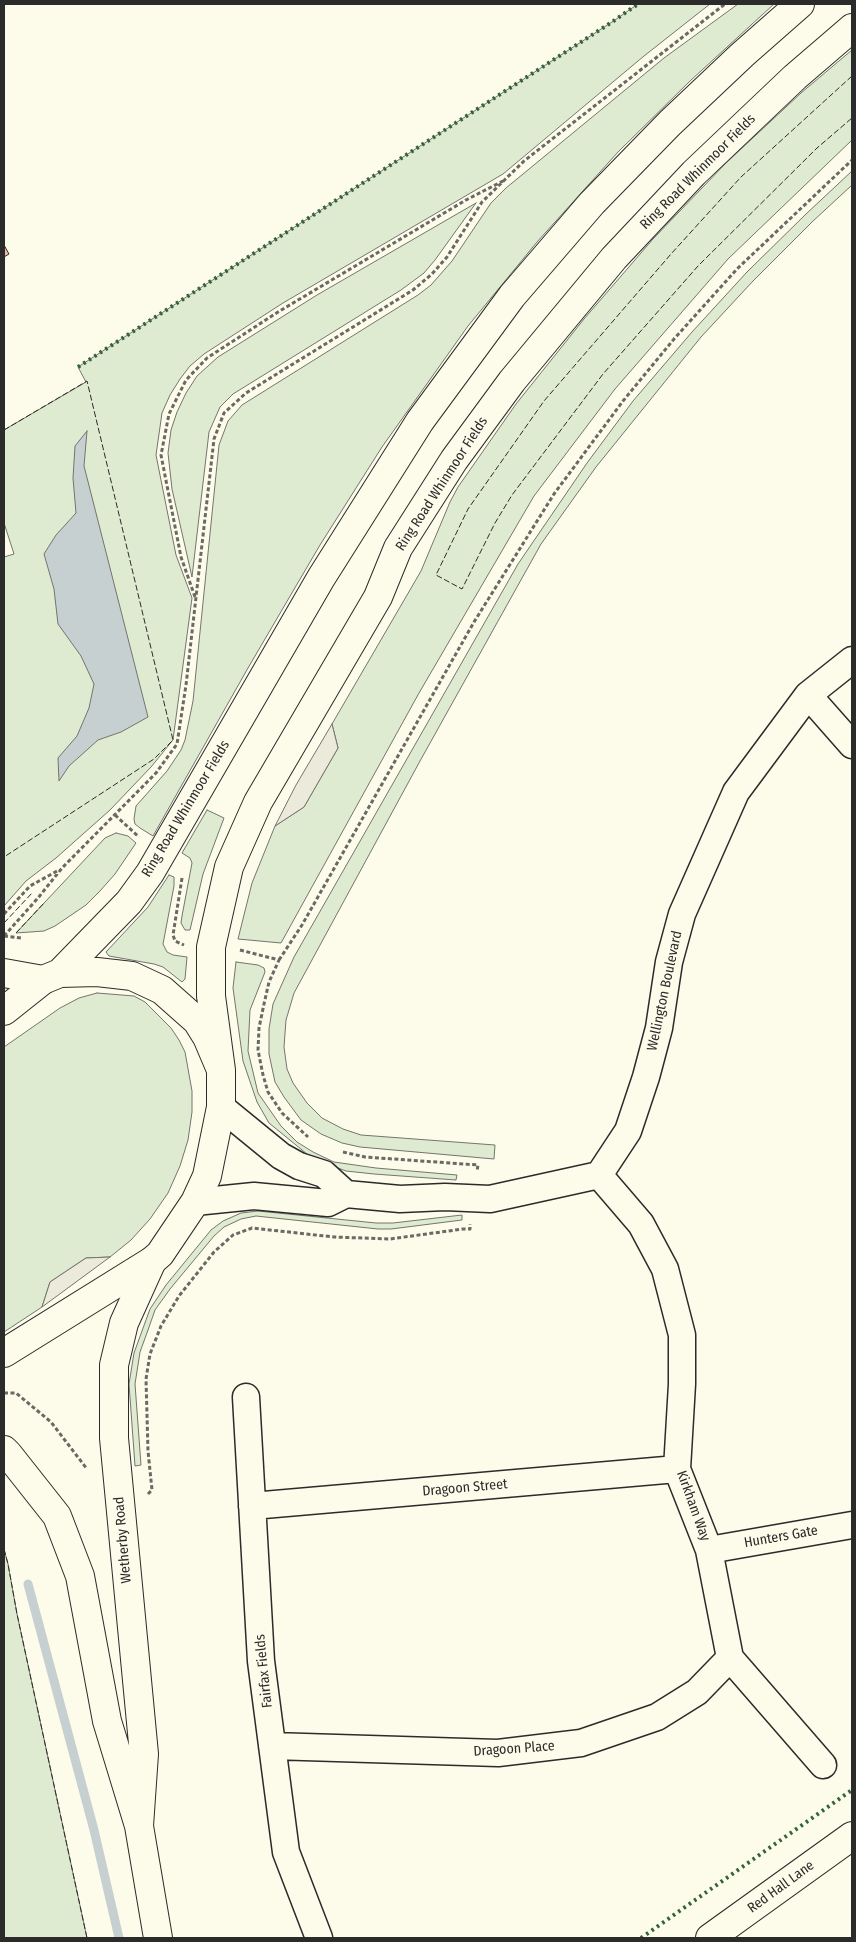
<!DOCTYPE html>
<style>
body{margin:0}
#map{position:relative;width:856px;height:1942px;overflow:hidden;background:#fdfbea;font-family:"Fira Sans Condensed",sans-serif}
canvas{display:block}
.frame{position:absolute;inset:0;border:5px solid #2b2b2b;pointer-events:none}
</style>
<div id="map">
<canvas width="856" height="1942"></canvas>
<div class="frame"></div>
</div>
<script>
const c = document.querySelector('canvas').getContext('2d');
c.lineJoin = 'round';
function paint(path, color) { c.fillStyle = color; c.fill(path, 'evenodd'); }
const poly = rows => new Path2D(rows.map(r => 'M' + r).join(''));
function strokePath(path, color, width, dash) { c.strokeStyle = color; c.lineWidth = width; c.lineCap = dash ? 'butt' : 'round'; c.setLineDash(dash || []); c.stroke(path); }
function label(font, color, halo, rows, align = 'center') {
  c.font = font + ' "Fira Sans Condensed",sans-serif'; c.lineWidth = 4; c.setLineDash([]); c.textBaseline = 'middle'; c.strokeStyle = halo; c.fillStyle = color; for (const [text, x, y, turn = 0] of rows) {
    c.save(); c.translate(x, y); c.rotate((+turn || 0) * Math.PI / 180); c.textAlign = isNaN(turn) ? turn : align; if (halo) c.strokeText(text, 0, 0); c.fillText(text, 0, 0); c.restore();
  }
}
const green = poly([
 [638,4,710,4,644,56,503,174,283,303,204,354,190,366,180,379,170,395,162,413,156,455,176,555,192,598,173,740,151,767,110,810,56,858,26,881,4,906,4,557,14,554,4,523,4,430,86,382,78,367,612,22,638,4],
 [738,4,774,4,690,81,618,152,537,242,468,326,382,447,320,545,248,668,153,836,140,828,135,824,134,819,136,806,167,771,181,750,185,740,193,701,219,445,228,421,242,405,418,295,431,285,452,261,491,203,506,188,664,58,738,4],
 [852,50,852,140,728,259,615,389,534,496,419,693,281,943,238,939,252,883,275,826,304,807,338,748,332,724,421,571,450,502,458,487,516,404,584,319,653,239,726,163,801,93,852,50],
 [852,171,852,185,812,222,753,281,701,337,596,467,541,544,420,761,294,993,286,1020,284,1047,287,1069,293,1083,307,1103,322,1118,343,1129,361,1135,495,1145,494,1159,360,1147,342,1143,321,1134,301,1120,284,1097,275,1082,269,1054,269,1029,273,1004,294,957,518,564,587,463,633,401,692,332,747,272,806,214,852,171],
 [476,203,435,260,424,273,401,290,233,394,220,407,209,432,192,577,172,489,168,453,171,430,177,412,186,393,197,376,218,357,317,295,476,203],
 [207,810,224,818,203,874,190,930,185,930,181,923,182,916,192,863,190,858,182,853,207,810],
 [116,833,128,836,136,843,115,874,100,891,86,905,55,926,44,931,16,933,105,838,116,833],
 [169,875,174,877,174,886,163,944,167,952,173,955,187,957,185,979,182,982,163,967,154,964,109,956,106,952,148,907,169,875],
 [236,962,258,965,264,968,265,972,250,1010,248,1051,258,1093,281,1126,297,1142,313,1152,334,1162,376,1168,457,1175,456,1180,374,1174,346,1171,327,1164,307,1154,269,1123,257,1102,243,1061,233,988,236,962],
 [97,993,134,996,145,1002,171,1028,179,1040,185,1052,192,1091,192,1112,188,1140,180,1166,168,1193,150,1219,131,1240,110,1257,86,1258,50,1282,42,1307,4,1332,4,1047,60,1008,79,998,97,993],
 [258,1211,376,1223,393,1223,462,1215,462,1220,391,1229,378,1229,256,1216,241,1219,224,1227,214,1236,170,1289,155,1310,148,1330,140,1352,135,1384,141,1465,135,1466,129,1384,134,1353,150,1309,166,1285,211,1230,223,1221,241,1213,258,1211],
 [4,1549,8,1564,17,1614,87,1938,4,1938,4,1549]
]);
const parking = poly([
 [332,724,338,748,304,807,275,826,296,785,332,724],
 [110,1257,42,1307,50,1282,86,1258,110,1257]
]);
const water = poly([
 [87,431,84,466,148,717,121,732,98,740,69,766,59,781,58,758,77,736,89,708,94,684,81,656,58,624,54,589,44,554,56,535,76,513,73,478,75,446,87,431]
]);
const stream = poly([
 [28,1584,94,1830,119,1938]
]);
const building = poly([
 [4,245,9,254,4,257,4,245]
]);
const path = poly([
 [195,597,181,557,161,455,169,414,186,380,207,358,278,312,466,200,503,181],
 [115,815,139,837],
 [182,878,173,935,175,941,184,945],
 [4,914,30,886,59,870],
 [4,936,38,898,62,868,156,773,177,744,186,685,214,439,224,413,246,393,413,290,432,274,447,257,482,202,524,161,725,4],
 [4,936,21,938],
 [240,950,279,960,269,982,264,1004,259,1028,258,1050,263,1075,268,1092,282,1113,308,1137],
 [279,960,302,925,474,622,554,494,623,401,674,339,737,269,852,160],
 [343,1152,365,1157,478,1165,477,1171],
 [4,1393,16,1393,51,1422,87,1469],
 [148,1494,152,1490,148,1451,146,1379,150,1354,161,1326,179,1296,214,1252,233,1235,252,1228,334,1237,390,1239,463,1229,470,1229,470,1224]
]);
const minor = poly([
 [808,695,852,660],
 [221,1107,281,1156,299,1166,324,1174,346,1194],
 [599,1175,641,1224,665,1269,682,1335,682,1384,677,1469,709,1550,730,1658,823,1765],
 [195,1202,254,1196,328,1203,346,1194,400,1199,445,1197,490,1199,599,1175,628,1131,646,1077,659,1028,669,962,682,914,736,792,808,695,852,745],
 [246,1397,261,1661,286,1852,319,1938],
 [252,1506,677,1469],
 [709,1550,852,1525],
 [272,1746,498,1753,581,1743,657,1717,697,1692,730,1658]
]);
const tertiary = poly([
 [710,1938,852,1836]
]);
const primary = poly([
 [4,973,43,980],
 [4,1450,8,1454,57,1516,80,1576,107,1721,139,1826,158,1938],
 [139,1826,144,1754,114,1438,114,1365,124,1323,152,1261]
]);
const trunk = poly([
 [60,973,129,902,150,873,321,578,420,421,512,296,592,203,670,123,742,55,800,4],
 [4,1011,43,980,60,973,97,972,132,976,162,990,197,1021,207,1037,221,1070,221,1107,207,1176,195,1202,160,1254,152,1261,4,1353],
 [221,1070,211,996,211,947,229,867,258,802,378,597,398,548,454,460,512,381,614,258,694,173,795,77,852,28]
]);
const hedge = poly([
 [78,367,612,22,638,4],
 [641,1938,852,1790]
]);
const fence = poly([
 [852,76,741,177,671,254,544,401,468,509,436,575,462,589,495,523,512,495,603,374,698,266,817,148,852,118],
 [4,430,87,381,173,740,154,759,4,857],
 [4,923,33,892],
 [16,933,45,902],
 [4,1549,8,1564,17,1614,87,1938]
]);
const streetNames = [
 ["Ring Road Whinmoor Fields",698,172,-45],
 ["Ring Road Whinmoor Fields",442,484,-57],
 ["Ring Road Whinmoor Fields",186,809,-59],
 ["Wellington Boulevard",665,991,-78],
 ["Dragoon Street",465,1488,-5],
 ["Kirkham Way",693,1506,70],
 ["Hunters Gate",781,1537,-10],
 ["Wetherby Road",123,1540,-95],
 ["Fairfax Fields",264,1671,-96],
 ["Dragoon Place",514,1749,-4],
 ["Red Hall Lane",781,1887,-36]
];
paint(green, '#deebd1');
strokePath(green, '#74746e', 1);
paint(parking, '#eceadb');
strokePath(parking, '#74746e', 1);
paint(water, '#c7d0d0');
strokePath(water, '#74746e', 1);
strokePath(stream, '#c7d0d0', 9);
paint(building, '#f2b8a0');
strokePath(building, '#2b2b2b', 1);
strokePath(minor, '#2b2b2b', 29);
strokePath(tertiary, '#2b2b2b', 30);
strokePath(primary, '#2b2b2b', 30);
strokePath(trunk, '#2b2b2b', 30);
strokePath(path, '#6a6964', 3, [4, 2.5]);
strokePath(minor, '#fdfbea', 26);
strokePath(tertiary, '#fdfbea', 28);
strokePath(primary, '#fdfbea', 28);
strokePath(trunk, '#fdfbea', 28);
strokePath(hedge, '#34623c', 4, [2.5, 4]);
strokePath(fence, '#2b2b2b', 1, [6, 2.5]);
label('14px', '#2b2b2b', '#fdfbea', streetNames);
</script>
